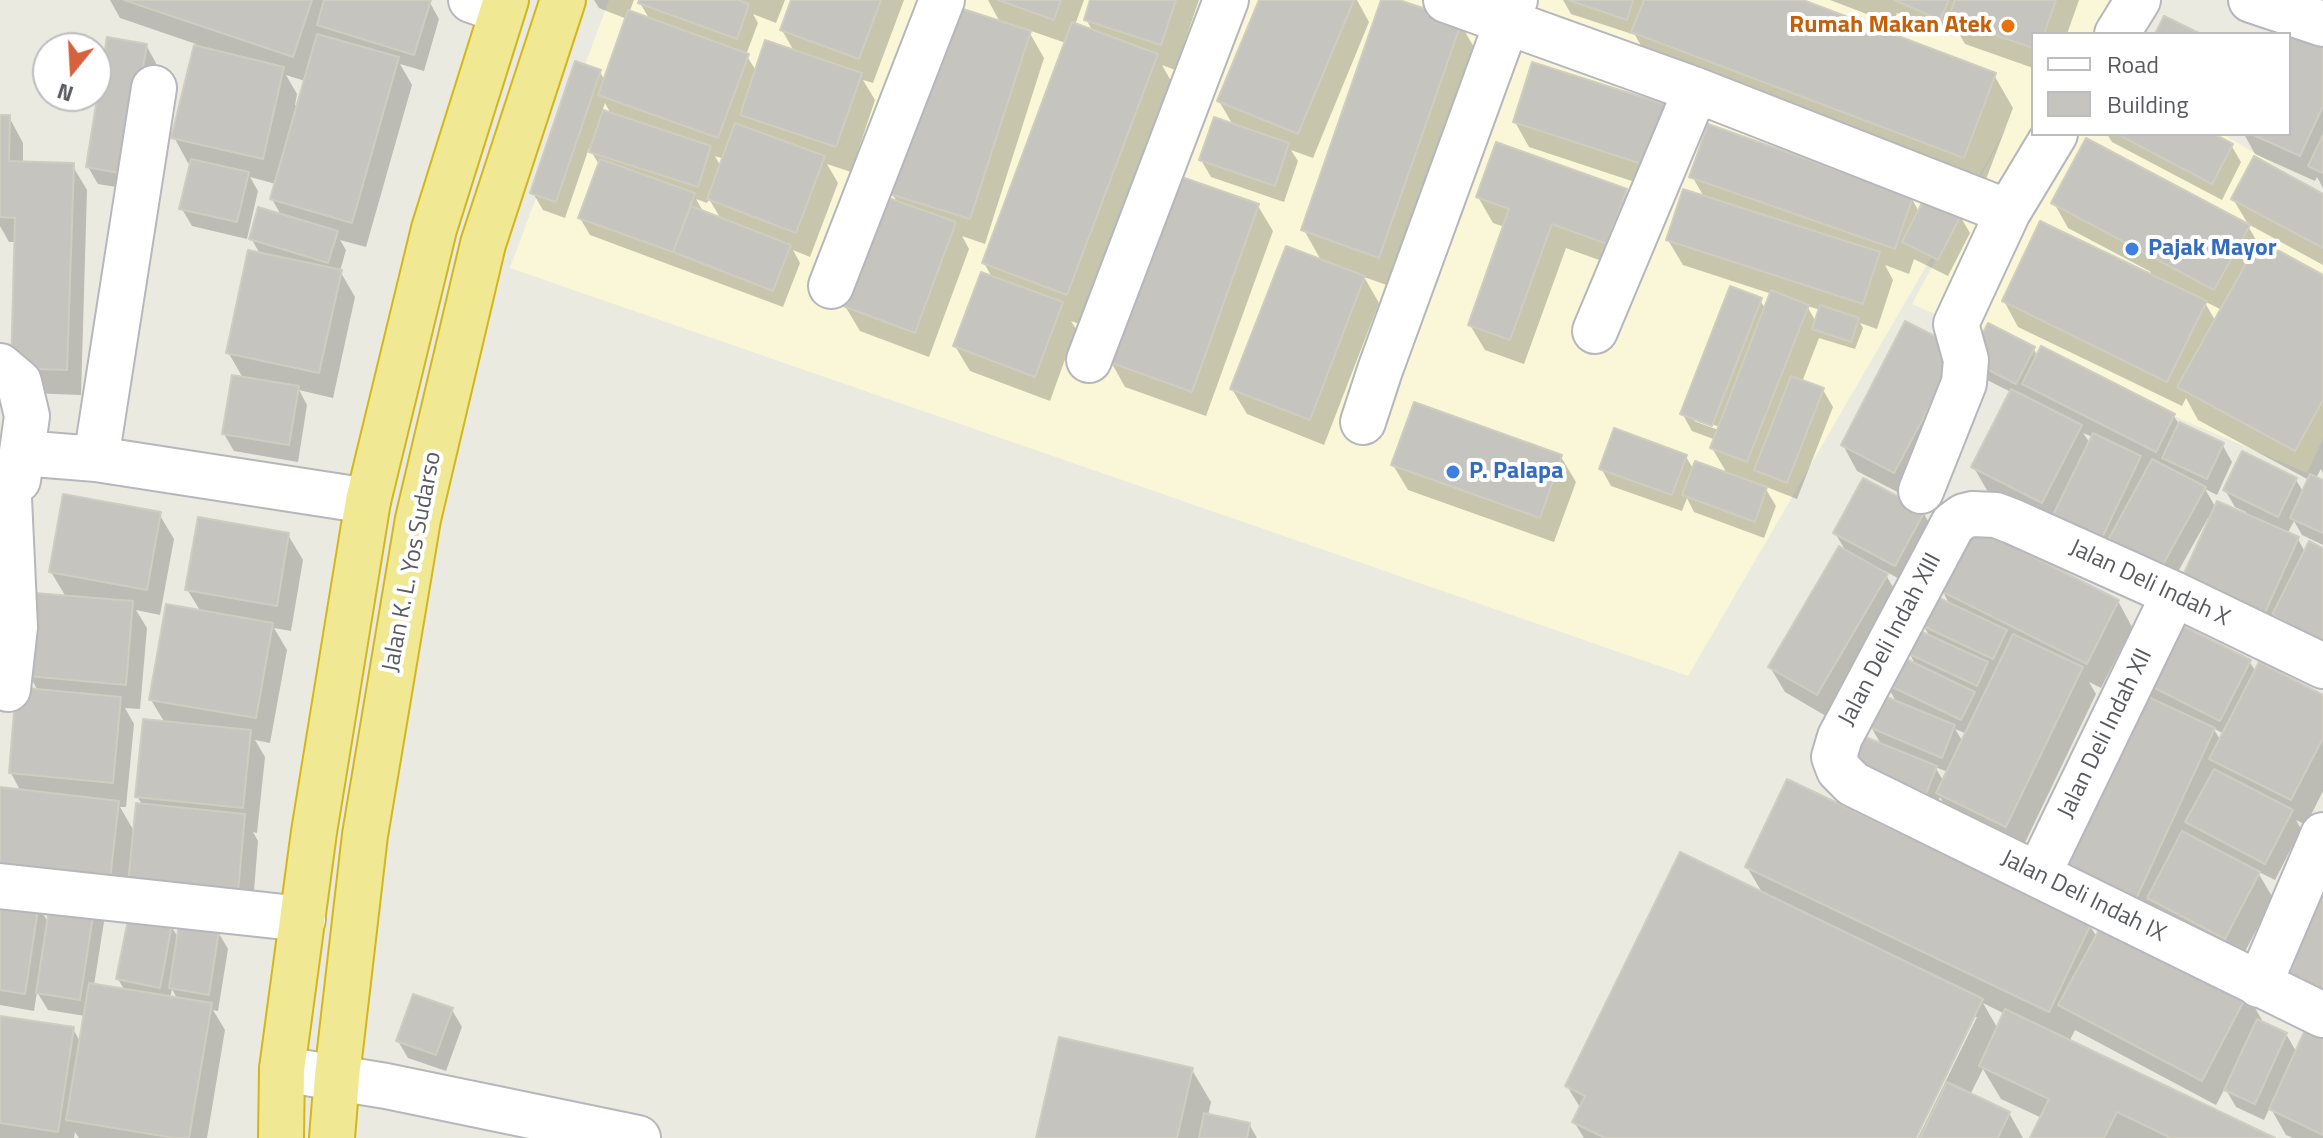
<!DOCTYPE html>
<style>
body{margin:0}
#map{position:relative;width:2323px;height:1138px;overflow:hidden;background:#ebeae1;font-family:"Titillium Web",sans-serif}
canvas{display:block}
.legend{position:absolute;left:2031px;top:32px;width:260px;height:104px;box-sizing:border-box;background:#fff;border:2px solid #bdbdbf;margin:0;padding:10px 14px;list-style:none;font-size:24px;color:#595b60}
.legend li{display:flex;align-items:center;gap:16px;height:40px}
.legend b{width:40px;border:2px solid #bdbdbf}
.north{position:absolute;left:32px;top:32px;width:80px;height:80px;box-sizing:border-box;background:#fff;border:2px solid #bdbdbf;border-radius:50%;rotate:198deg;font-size:22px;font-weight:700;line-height:32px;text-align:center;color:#595b60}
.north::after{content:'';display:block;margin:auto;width:28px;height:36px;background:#d5623d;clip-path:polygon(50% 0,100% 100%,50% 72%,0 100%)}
</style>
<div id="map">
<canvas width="2323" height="1138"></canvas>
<ul class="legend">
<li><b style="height:10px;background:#fff"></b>Road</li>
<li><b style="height:22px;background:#c6c4be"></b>Building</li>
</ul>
<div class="north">N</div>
</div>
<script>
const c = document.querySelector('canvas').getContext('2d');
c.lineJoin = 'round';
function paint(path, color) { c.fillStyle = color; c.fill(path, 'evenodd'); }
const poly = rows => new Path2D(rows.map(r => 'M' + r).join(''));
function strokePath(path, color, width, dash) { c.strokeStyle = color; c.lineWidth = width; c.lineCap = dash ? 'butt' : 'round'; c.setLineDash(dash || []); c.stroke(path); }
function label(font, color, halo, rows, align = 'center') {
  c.font = font + ' "Titillium Web",sans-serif'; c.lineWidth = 8; c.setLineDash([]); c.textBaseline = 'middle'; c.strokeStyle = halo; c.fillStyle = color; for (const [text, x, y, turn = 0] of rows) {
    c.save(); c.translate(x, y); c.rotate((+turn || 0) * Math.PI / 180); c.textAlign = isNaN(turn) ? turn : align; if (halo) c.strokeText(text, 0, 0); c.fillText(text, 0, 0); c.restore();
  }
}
const commercial = poly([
 [609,0,2159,0,2141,34,2033,34,2033,134,2223,134,2323,194,2323,439,2307,473,1912,304,2014,115,1688,676,510,268]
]);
const shadow = poly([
 [110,0,425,0,429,1,439,19,424,71,400,64,412,85,366,247,340,240,346,250,340,271,355,297,333,398,299,390,307,405,298,462,234,451,224,434,243,378,228,352,260,254,251,238,282,217,272,199,276,184,250,177,258,191,247,239,192,226,182,209,192,164,188,163,174,137,196,44,120,18],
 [286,75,305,81,298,106,295,105,297,94],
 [594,0,634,0,629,13,650,20,640,3,641,0,785,0,776,23,753,14,758,23,746,55,757,72,795,53,782,30,793,0,904,0,873,83,863,80,875,100,851,172,827,164,838,183,810,257,793,250,800,263,783,307,590,235,580,218,600,166,589,148,565,218,543,210,533,193,600,72,605,81,627,19,599,8],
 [605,103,612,116,602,112],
 [715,156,724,159,721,167],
 [696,199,707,203,709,199,721,219,704,213],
 [988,0,1084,0,1075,25,1093,32,1086,19,1092,0,1199,0,1175,70,1162,65,1175,88,1085,326,1071,321,1076,329,1050,401,970,371,955,346,993,279,984,263,1066,43,1028,30,1044,58,985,244,962,236,969,249,929,357,860,331,845,306,898,203,892,194,1001,24],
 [1261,0,1357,0,1369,22,1313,158,1291,150,1298,161,1284,202,1211,177,1201,160,1233,125,1219,101],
 [1384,0,1393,0,1460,23,1479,56,1398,289,1364,277,1379,303,1324,445,1247,414,1232,389,1322,262,1304,230],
 [1563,0,1797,0,1994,75,2013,108,1982,190,1652,65,1635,35,1571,14],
 [1830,0,2079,0,2067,34,2033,34,2033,68,1965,44,1954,25,1950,36,1897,13,1893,24],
 [2285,31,2323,48,2323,188,2317,177,2315,181,2255,154,2244,134,2289,134,2289,34,2283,34],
 [146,45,156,63,134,190,98,184,88,167],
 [1666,107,1662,191,1529,147,1515,122],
 [0,117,9,117,23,143,23,163,72,165,87,190,81,395,28,393,17,242,9,242,0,226],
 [2107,134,2210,134,2231,145,2241,162,2222,200,2112,142],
 [1692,176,1912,199,1919,212,1960,216,1970,233,1948,276,1914,259,1909,274,1885,265,1893,280,1877,329,1860,323,1863,328,1855,349,1819,338,1802,382,1823,390,1833,407,1797,499,1764,486,1776,506,1764,538,1694,512,1687,498,1682,511,1611,486,1601,468,1686,457,1694,470,1728,475,1712,448,1716,440,1692,431,1682,413,1760,300,1766,310,1772,294,1683,265,1668,240,1704,197],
 [1807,306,1821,310,1816,322],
 [1694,417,1722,428,1721,431,1694,421],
 [1625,191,1640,216,1621,268,1566,248,1524,364,1485,350,1470,325,1505,227,1493,223,1478,197],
 [2323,196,2323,265,2248,224,2233,199],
 [2054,203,2248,226,2259,245,2323,277,2323,473,2321,469,2316,478,2323,482,2323,545,2302,535,2294,521,2287,534,2298,539,2305,552,2323,550,2323,657,2278,641,2211,520,2208,518,2170,586,1988,492,1973,466,2011,392,1981,377,1971,360,2034,349,2038,357,2173,415,2179,424,2222,444,2232,462,2217,495,2205,489,2216,508,2245,515,2246,512,2235,507,2225,490,2296,480,2304,493,2309,480,2198,420,2186,398,2182,406,2018,327,2004,301,2149,276,2151,272,2068,228],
 [2204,301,2222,310,2216,322],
 [2083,433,2093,437,2090,443],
 [1258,206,1273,231,1206,416,1125,387,1111,362],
 [1959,351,1909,498,1857,471,1843,445],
 [1561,457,1576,482,1554,542,1408,490,1393,465],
 [1923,512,1933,530,1905,582,1883,570,1901,601,1831,719,1785,692,1770,667,1847,553,1835,533],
 [159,514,174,539,160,615,136,610,147,628,140,709,125,708,134,724,126,807,120,807,135,833,143,806,137,796,165,723,151,700,201,612,187,589,288,535,303,560,291,631,274,628,287,650,270,743,255,740,265,757,257,833,253,832,258,841,251,928,171,926,179,939,218,932,228,949,218,1011,213,1010,225,1030,207,1138,79,1138,75,1132,74,1138,0,1138,0,1022,73,1029,81,1043,85,1016,48,1010,37,992,34,1011,0,1005,0,796,21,792,11,773,38,691,30,676,66,597,51,572],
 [127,876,131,876,130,918,118,979,125,991,94,985,104,922,96,909,123,913],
 [36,902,52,904,49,924],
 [172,989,178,1000,170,998],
 [1942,590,2118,601,2132,627,2101,688,2089,682,2096,694,2021,851,1953,819,1940,797,1935,810,1854,776,1882,746,1871,727,1897,703,1885,682,1917,667,1909,653,1930,637,1922,623,1950,605],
 [1955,729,1967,734,1963,742],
 [1935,767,1948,772,1944,782],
 [2249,661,2256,672,2323,697,2323,791,2306,825,2296,820,2301,829,2275,880,2257,871,2273,898,2239,963,2070,887,2154,702,2141,680],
 [2213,728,2224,734,2221,741],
 [1747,867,2090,926,2097,937,2247,994,2262,1020,2260,1022,2286,1034,2297,1053,2323,1025,2323,1138,2293,1138,2286,1135,2270,1107,2264,1120,2236,1107,2225,1088,2216,1105,2075,1030,2069,1042,2270,1138,2033,1138,2042,1118,2001,1099,1983,1069,1970,1095,2009,1113,2023,1138,1918,1138,1977,1017,1972,1017,1913,1138,1584,1138,1574,1122,1581,1109,1567,1086,1763,894],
 [1983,1003,2005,1014,1998,1029],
 [2323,894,2323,1006,2298,994,2284,968],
 [452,1010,462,1027,446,1071,408,1058,398,1041],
 [1192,1070,1211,1102,1208,1116,1249,1124,1257,1138,1038,1138]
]);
const building = poly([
 [124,0,312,0,293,57,124,0],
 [324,0,431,0,414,55,317,25,324,0],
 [639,0,738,0,749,4,737,39,638,3,639,0],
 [791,0,881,0,859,59,780,30,791,0],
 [998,0,1061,0,1054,20,998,0],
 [1090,0,1176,0,1161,45,1084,20,1090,0],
 [1259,0,1354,0,1298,134,1217,101,1259,0],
 [1381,0,1399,0,1462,21,1379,258,1301,230,1381,0],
 [1568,0,1633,0,1627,20,1568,0],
 [1644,0,1803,0,1996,73,1964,158,1631,32,1644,0],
 [1894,0,1949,0,1940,20,1894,0],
 [1955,0,2056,0,2044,34,2033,34,2033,48,1948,19,1955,0],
 [951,5,1031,31,970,219,890,194,951,5],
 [628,10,749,54,718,138,598,95,628,10],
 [2164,16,2201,34,2155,34,2164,16],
 [1072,22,1158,54,1067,295,982,263,1072,22],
 [2284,28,2323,46,2323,106,2300,156,2251,134,2289,134,2289,34,2281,34,2284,28],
 [317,34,399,57,352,223,270,199,317,34],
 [107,37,147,44,125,174,86,167,107,37],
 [765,40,862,73,836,147,740,115,765,40],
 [194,45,284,67,263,159,171,138,194,45],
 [575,61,601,70,556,202,530,193,575,61],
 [1532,62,1667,105,1648,166,1513,122,1532,62],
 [603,110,711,146,698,187,589,152,603,110],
 [0,115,10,115,9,161,74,163,67,370,11,368,15,218,0,217,0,115],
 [1214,117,1289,143,1275,186,1199,160,1214,117],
 [735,123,825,156,796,233,707,199,735,123],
 [1708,124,1913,197,1895,249,1689,177,1708,124],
 [2117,134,2214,134,2233,144,2212,184,2117,134],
 [2323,135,2323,173,2308,166,2323,135],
 [2086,138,2250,225,2214,290,2051,203,2086,138],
 [1496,142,1627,189,1607,244,1552,224,1510,340,1468,325,1509,209,1476,197,1496,142],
 [2254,156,2323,194,2323,248,2231,199,2254,156],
 [191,159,249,172,237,222,179,209,191,159],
 [600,159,695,193,673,252,578,218,600,159],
 [1176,175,1259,204,1192,392,1109,362,1176,175],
 [1683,189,1880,252,1863,304,1666,240,1683,189],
 [883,196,956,222,915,333,843,306,883,196],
 [1925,197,1961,215,1938,260,1902,242,1925,197],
 [691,206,791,245,773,291,673,252,691,206],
 [258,207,338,231,328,263,249,239,258,207],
 [2040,221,2207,301,2167,382,2002,301,2040,221],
 [2259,240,2323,275,2323,400,2295,451,2177,387,2259,240],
 [1286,246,1365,276,1310,420,1230,389,1286,246],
 [248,250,342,270,319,373,226,353,248,250],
 [981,272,1063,302,1035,377,953,346,981,272],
 [1730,286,1762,298,1712,426,1680,414,1730,286],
 [1771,290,1809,305,1747,462,1710,448,1771,290],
 [1820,305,1859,318,1851,342,1812,329,1820,305],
 [1905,321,1960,349,1894,473,1841,445,1905,321],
 [1988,323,2035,347,2016,384,1969,360,1988,323],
 [2041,346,2175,414,2156,452,2022,384,2041,346],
 [232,375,299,386,289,445,222,434,232,375],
 [1791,376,1824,388,1787,483,1754,470,1791,376],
 [2011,389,2082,425,2042,503,1971,467,2011,389],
 [1414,402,1562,455,1540,518,1391,465,1414,402],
 [2179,422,2224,443,2207,479,2162,458,2179,422],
 [1614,428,1687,455,1672,495,1599,469,1614,428],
 [2093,433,2141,456,2101,540,2052,517,2093,433],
 [2242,451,2297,478,2278,517,2223,490,2242,451],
 [2152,459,2206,487,2160,570,2107,542,2152,459],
 [1695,461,1767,487,1755,522,1682,495,1695,461],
 [2310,474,2323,480,2323,533,2290,518,2310,474],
 [1863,478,1925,511,1895,566,1833,533,1863,478],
 [63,494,161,512,147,590,49,572,63,494],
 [2217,501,2299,537,2263,617,2181,580,2217,501],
 [198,517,289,533,277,606,185,590,198,517],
 [1972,526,2119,600,2087,664,1939,590,1972,526],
 [2309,541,2323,548,2323,641,2272,615,2309,541],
 [1839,546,1888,574,1817,695,1768,667,1839,546],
 [35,593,133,601,126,685,28,676,35,593],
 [1933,595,2007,630,1993,659,1919,624,1933,595],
 [166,604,273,623,256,718,149,700,166,604],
 [2169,619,2251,660,2220,721,2139,680,2169,619],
 [1918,630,1988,662,1977,686,1907,653,1918,630],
 [2013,634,2083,667,2006,827,1936,793,2013,634],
 [1896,654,1975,692,1961,720,1882,682,1896,654],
 [2259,662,2323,695,2323,738,2291,800,2209,759,2259,662],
 [16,687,121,697,113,783,9,773,16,687],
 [2133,690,2215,728,2136,899,2053,861,2133,690],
 [1882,695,1955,725,1942,758,1869,727,1882,695],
 [143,719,251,730,243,808,135,797,143,719],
 [1853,732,1937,766,1926,794,1841,759,1853,732],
 [2214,769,2293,810,2265,864,2185,822,2214,769],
 [1787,779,2091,924,2049,1012,1745,867,1787,779],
 [0,787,119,801,109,888,0,875,0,787],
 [136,803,245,814,237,903,127,893,136,803],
 [2182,831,2260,872,2225,939,2147,898,2182,831],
 [1680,852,1983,999,1916,1138,1605,1138,1572,1122,1585,1096,1565,1086,1680,852],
 [2320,890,2323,891,2323,989,2281,969,2320,890],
 [51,896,95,903,80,1000,36,993,51,896],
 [0,897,39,903,25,994,0,990,0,897],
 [129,915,172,924,160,988,116,979,129,915],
 [2106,917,2248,993,2202,1081,2058,1005,2106,917],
 [179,924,219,930,209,995,169,988,179,924],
 [89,983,212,1003,189,1138,174,1138,66,1120,89,983],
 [413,994,453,1008,436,1055,396,1041,413,994],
 [2005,1009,2275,1138,2171,1138,2117,1112,2104,1138,2030,1138,2049,1099,1979,1066,2005,1009],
 [0,1016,74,1027,58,1132,0,1123,0,1016],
 [2311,1017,2323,1023,2323,1135,2269,1109,2311,1017],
 [2257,1019,2287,1033,2255,1104,2224,1090,2257,1019],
 [1059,1037,1193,1068,1177,1138,1036,1138,1059,1037],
 [1947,1082,2010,1112,1998,1138,1920,1138,1947,1082],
 [1204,1113,1250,1123,1247,1138,1199,1138,1204,1113]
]);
const minor = poly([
 [471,0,502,11],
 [1446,0,1696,90,2008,212,2055,134],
 [2251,0,2323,24],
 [2117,34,2138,0],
 [831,286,942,0],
 [1595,331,1696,90],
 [1089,360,1226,0],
 [0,366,19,382,27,416,18,480],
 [1363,422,1380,370,1515,0],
 [22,453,96,459,368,501],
 [96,459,154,88],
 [1921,491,1964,383,1966,360,1956,324,2008,212],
 [2323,666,2174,594,2014,522,1996,515,1972,514,1964,516,1953,524,1840,737,1834,757,1839,770,1853,784,2323,1015],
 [8,689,15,627,9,498],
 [2038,875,2174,594],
 [0,886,303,919],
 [2259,985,2323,835],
 [282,1069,386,1086,638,1138]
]);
const highway = poly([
 [281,1138,282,1069,314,832,368,501,434,229,506,0],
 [332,1138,337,1076,365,835,418,519,483,244,563,0]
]);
const markers = [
 [2008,26,8,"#e8710a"],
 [2132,249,8,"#3f7fe0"],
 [1453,472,8,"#3f7fe0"]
];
const foodNames = [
 ["Rumah Makan Atek",1992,26]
];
const shopNames = [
 ["Pajak Mayor",2148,249],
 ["P. Palapa",1469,472]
];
const streetNames = [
 ["Jalan K. L. Yos Sudarso",413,562,-79],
 ["Jalan Deli Indah X",2149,584,25],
 ["Jalan Deli Indah XIII",1891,640,-62],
 ["Jalan Deli Indah XII",2106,734,-64],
 ["Jalan Deli Indah IX",2083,897,26]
];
paint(commercial, '#f9f7d7');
paint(shadow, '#0003');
paint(building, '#c6c4be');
strokePath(building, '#cfccc0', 2);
strokePath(minor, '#b6b7bc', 48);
strokePath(highway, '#d3b718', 48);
strokePath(minor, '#fff', 44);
strokePath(highway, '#f0e892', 44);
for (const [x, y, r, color] of markers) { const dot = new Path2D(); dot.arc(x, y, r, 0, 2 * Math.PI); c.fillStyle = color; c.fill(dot); strokePath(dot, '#fff', 3); }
label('bold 24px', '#c56008', '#fff', foodNames, 'right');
label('bold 24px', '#366cbe', '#fff', shopNames, 'left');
label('24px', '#595b60', '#fff', streetNames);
</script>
